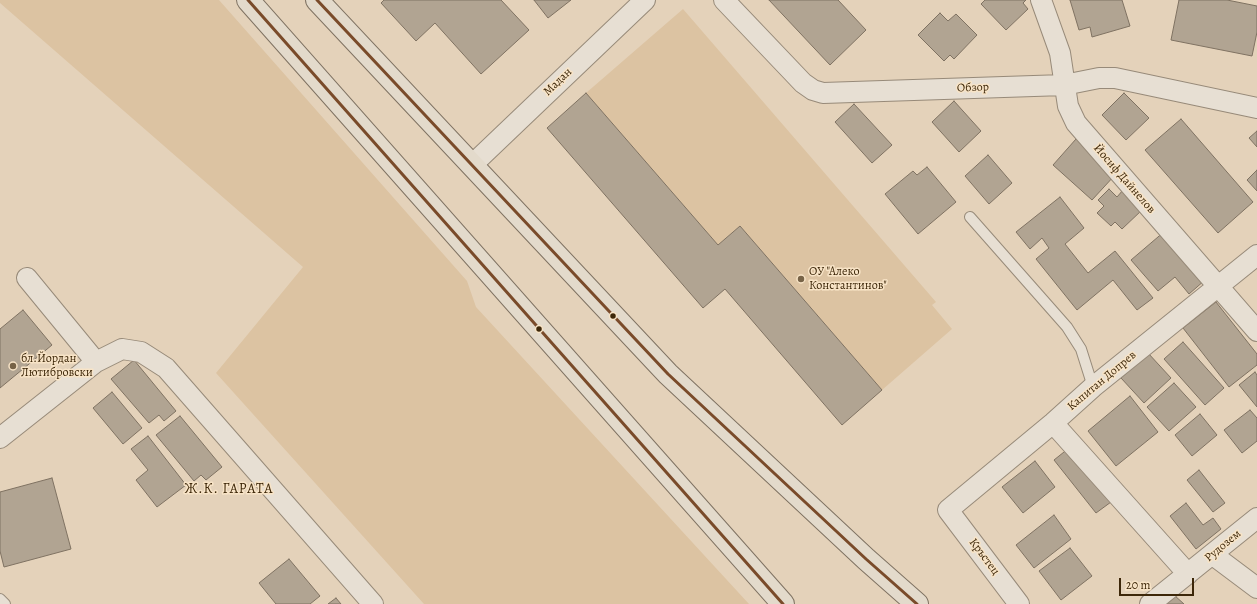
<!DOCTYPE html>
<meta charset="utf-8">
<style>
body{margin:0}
#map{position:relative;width:1257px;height:604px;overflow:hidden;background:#e4d2ba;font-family:Alegreya,serif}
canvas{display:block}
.scale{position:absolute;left:1119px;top:578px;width:75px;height:18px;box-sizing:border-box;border:2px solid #3d2709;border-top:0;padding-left:5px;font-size:12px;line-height:14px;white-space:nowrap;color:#3d2709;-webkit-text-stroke:3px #f8e4c7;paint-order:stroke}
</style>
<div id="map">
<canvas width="1257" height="604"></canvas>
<div class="scale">20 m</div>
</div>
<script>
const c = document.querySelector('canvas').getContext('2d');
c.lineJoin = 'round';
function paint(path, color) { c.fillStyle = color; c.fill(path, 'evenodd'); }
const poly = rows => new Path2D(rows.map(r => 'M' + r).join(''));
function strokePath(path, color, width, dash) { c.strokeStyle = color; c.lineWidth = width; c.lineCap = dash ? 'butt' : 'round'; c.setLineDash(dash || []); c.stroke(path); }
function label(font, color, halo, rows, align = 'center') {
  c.font = font + ' Alegreya,serif'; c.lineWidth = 3; c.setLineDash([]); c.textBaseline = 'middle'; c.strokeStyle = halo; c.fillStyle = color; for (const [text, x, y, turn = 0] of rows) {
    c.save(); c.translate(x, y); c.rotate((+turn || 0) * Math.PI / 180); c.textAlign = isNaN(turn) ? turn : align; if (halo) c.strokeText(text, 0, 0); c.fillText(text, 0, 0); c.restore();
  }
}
const green = poly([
 [0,0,219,0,467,281,476,307,749,604,424,604,216,373,303,267,0,3],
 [683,9,936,302,932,305,952,329,882,390,740,226,718,245,586,93]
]);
const building = poly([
 [384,0,501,0,529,30,481,74,435,23,416,41,381,3,384,0],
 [534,0,571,0,548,18,534,0],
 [769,0,838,0,866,30,830,65,769,0],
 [985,0,1026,0,1023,3,1028,9,1006,30,981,4,985,0],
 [1070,0,1122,0,1130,26,1092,37,1090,27,1079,30,1070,0],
 [1179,0,1227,0,1257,6,1257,32,1252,56,1171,40,1179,0],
 [940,13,948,21,956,14,977,35,954,59,950,55,944,61,918,35,940,13],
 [586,93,718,245,740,226,882,390,842,425,725,289,703,308,547,128,586,93],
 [1124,93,1149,118,1126,140,1102,115,1124,93],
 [954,101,981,131,959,152,932,122,954,101],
 [854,104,892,145,872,163,835,122,854,104],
 [1181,119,1253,202,1218,233,1145,150,1181,119],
 [1257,131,1257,147,1249,138,1257,131],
 [1076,139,1115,175,1092,200,1053,165,1076,139],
 [988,155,1012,183,989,204,965,176,988,155],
 [927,167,956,202,918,234,885,194,913,171,917,175,927,167],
 [1257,170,1257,191,1247,180,1257,170],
 [1109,189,1117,197,1123,190,1142,210,1122,229,1115,222,1111,226,1097,213,1104,206,1098,200,1109,189],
 [1060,197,1084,228,1065,244,1088,273,1115,251,1153,298,1137,310,1113,280,1077,310,1036,259,1049,248,1042,238,1030,249,1016,232,1060,197],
 [1165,231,1205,280,1189,294,1175,277,1158,291,1131,260,1165,231],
 [1216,302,1257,354,1257,365,1229,387,1183,328,1216,302],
 [23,310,52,345,0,388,0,329,23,310],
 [1183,342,1224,388,1205,405,1164,359,1183,342],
 [1148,353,1171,378,1144,403,1121,378,1148,353],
 [134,360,176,411,164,421,159,415,149,423,111,379,134,360],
 [1255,372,1257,375,1257,407,1239,385,1255,372],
 [1174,383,1196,407,1169,431,1147,407,1174,383],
 [112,392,142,428,123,444,93,408,112,392],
 [1130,396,1158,432,1116,466,1088,431,1130,396],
 [1250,410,1257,418,1257,441,1242,453,1224,430,1250,410],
 [1200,414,1217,435,1192,456,1175,435,1200,414],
 [180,416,222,467,206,480,201,475,194,481,156,435,180,416],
 [148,436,186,485,157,507,136,480,148,470,131,449,148,436],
 [1069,448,1111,502,1096,513,1054,460,1069,448],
 [1035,461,1055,487,1023,513,1002,487,1035,461],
 [1199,470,1225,503,1213,512,1187,480,1199,470],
 [52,478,71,549,4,567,0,551,0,492,52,478],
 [1186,503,1203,525,1213,518,1221,529,1196,549,1170,516,1186,503],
 [1054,515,1071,539,1034,568,1016,545,1054,515],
 [1070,548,1092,576,1061,600,1039,571,1070,548],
 [289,559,320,596,310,604,276,604,259,583,289,559],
 [1174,595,1184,604,1166,604,1174,595],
 [336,598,341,604,328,604,336,598]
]);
const service = poly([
 [970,217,1067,327,1081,349,1093,387],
 [0,599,5,604]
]);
const minor = poly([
 [724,0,803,83,813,90,823,93,1064,85,1099,78,1115,78,1257,108],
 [1041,0,1060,53,1068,106,1076,123,1257,331],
 [472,165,645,0],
 [27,278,96,362],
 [1053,423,1188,574],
 [0,438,96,362,122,349,141,352,166,368,373,604],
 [1213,555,1257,588],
 [1019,604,948,510,1053,423,1093,387,1257,255],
 [1150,604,1257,518]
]);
const trunk = poly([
 [248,0,783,604],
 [317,0,668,374,866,559,917,604]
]);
const bus1 = poly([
 [248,0,783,604],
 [317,0,668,374,866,559,917,604]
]);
const markers = [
 [801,279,4,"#776347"],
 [613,316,3.5,"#3d2709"],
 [539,329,3.5,"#3d2709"],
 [13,366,4,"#776347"]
];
const streetNames = [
 ["Мадан",558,82,-44],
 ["Обзор",973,88,-2],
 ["Йосиф Дайнелов",1124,179,49],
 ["Капитан Допрев",1102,381,-40],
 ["Рудозем",1223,546,-40],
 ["Кръстец",984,557,53]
];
const poiNames = [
 ["ОУ \"Алеко",809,272],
 ["Константинов\"",809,286],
 ["бл.Йордан",21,359],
 ["Лютибровски",21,373]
];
const quarterNames = [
 ["Ж.К. ГАРАТА",229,490]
];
paint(green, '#dcc3a2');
paint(building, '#b1a492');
strokePath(building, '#7f7262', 1);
strokePath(service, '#978a79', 12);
strokePath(minor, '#978a79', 22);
strokePath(trunk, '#7f7262', 24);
strokePath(service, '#e7dfd3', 10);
strokePath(minor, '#e7dfd3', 20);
strokePath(trunk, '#e3dacb', 22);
strokePath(bus1, '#7a4b2a', 3);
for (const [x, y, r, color] of markers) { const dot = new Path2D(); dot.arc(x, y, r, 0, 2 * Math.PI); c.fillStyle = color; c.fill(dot); strokePath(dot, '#f8e4c7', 1.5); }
label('12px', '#3d2709', '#f8e4c7', streetNames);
label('12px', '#3d2709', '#f8e4c7', poiNames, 'left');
c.letterSpacing = '1px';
label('14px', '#3d2709', '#f8e4c7', quarterNames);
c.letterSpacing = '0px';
</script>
